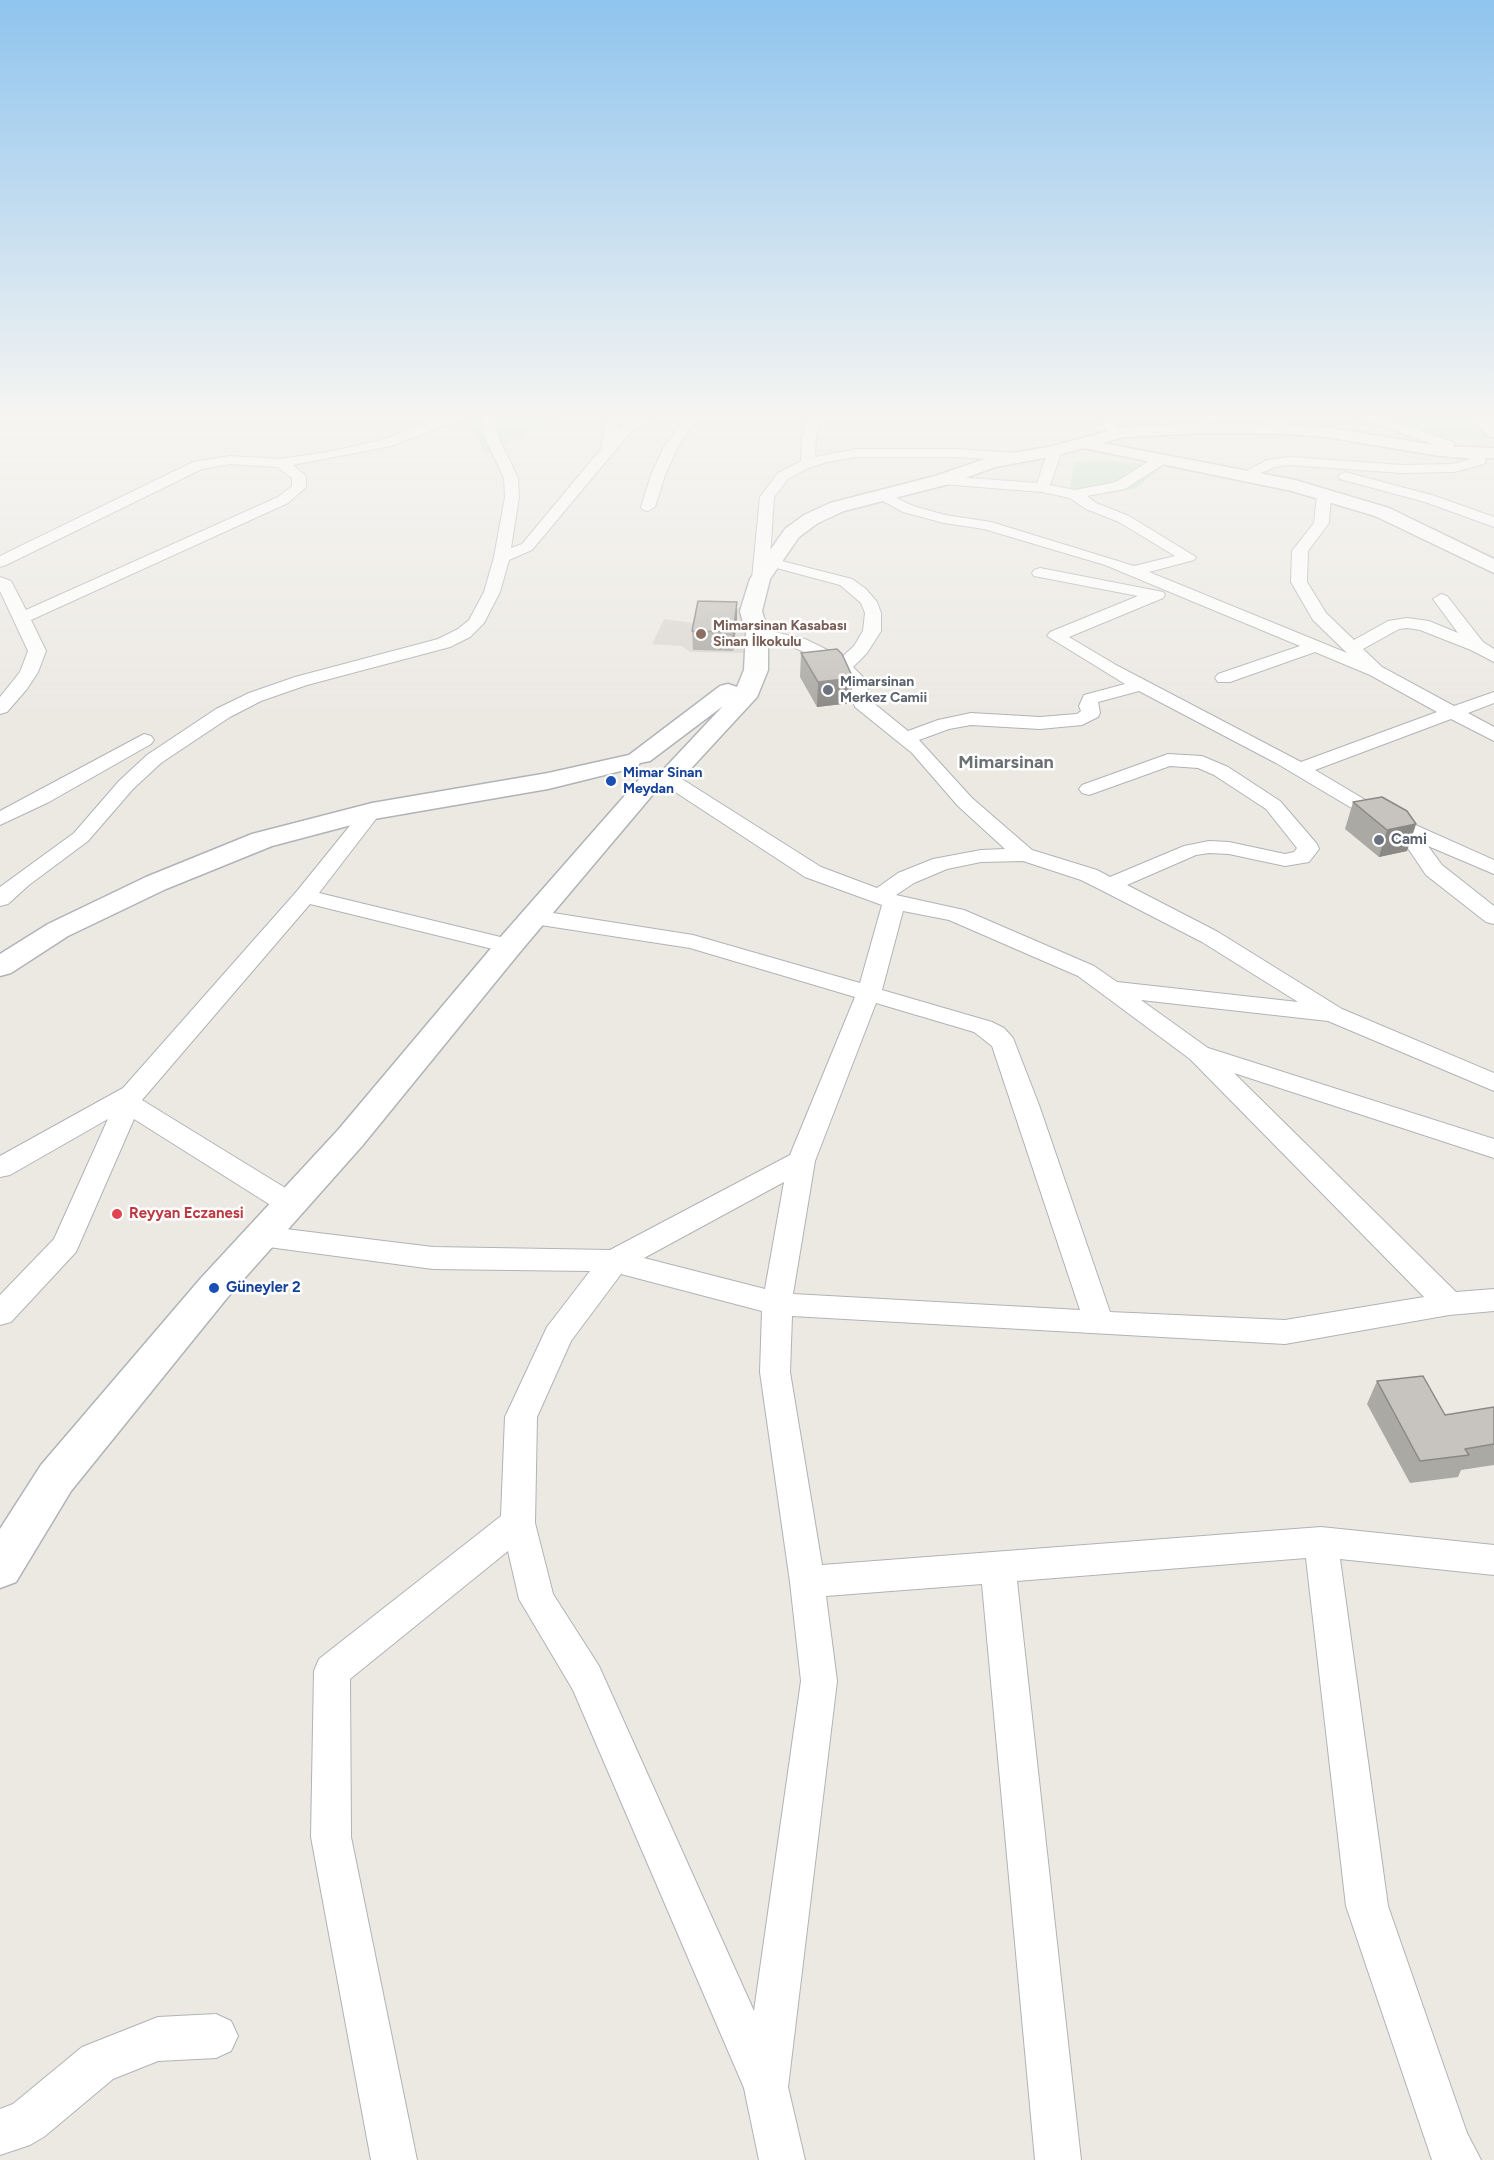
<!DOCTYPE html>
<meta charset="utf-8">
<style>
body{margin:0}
canvas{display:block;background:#ece9e3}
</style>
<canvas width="1494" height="2160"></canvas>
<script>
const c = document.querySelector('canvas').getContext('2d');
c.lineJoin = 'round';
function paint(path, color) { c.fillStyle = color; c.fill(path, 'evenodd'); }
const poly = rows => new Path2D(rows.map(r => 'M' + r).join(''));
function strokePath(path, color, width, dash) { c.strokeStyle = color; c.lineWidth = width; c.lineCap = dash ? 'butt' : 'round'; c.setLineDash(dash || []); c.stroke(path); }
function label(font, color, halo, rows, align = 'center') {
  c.font = font + ' Figtree,sans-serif'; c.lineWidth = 5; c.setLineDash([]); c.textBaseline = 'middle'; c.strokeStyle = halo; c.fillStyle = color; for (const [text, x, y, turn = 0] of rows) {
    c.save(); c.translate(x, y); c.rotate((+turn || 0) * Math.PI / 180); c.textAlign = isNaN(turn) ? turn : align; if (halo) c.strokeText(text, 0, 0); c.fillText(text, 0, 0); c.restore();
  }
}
const education = poly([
 [745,607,744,653,690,652,682,646,652,644,664,619,694,623,705,610]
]);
const green = poly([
 [464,413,565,413,486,455],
 [1372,413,1463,413,1485,427,1493,437,1480,440,1450,439],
 [1116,461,1163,467,1134,489,1091,494,1069,493,1074,462]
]);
const minor = poly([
 [453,413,470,413,469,416,391,446,293,465,306,476,306,487,288,503,31,620,46,651,38,672,27,689,7,712,0,714,0,697,20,672,28,651,0,591,0,577,11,581,26,610,278,497,292,486,292,478,277,467,230,464,202,469,6,565,0,567,0,556,193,462,230,456,280,459,328,452,382,440,453,413],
 [481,413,493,413,498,436,518,478,519,497,511,548,522,544,601,449,608,413,620,413,618,430,640,413,654,413,628,435,532,550,509,560,500,592,484,623,470,637,450,647,307,685,261,701,230,717,161,763,133,789,88,841,29,885,8,904,0,906,0,887,74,833,119,781,147,755,216,709,249,693,295,677,438,639,458,629,469,620,484,592,494,557,505,497,504,478,484,436,481,413],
 [689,413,701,413,678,447,665,475,655,507,648,511,643,510,641,507,651,475,664,447,689,413],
 [810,413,822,413,816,437,815,457,857,449,955,449,1018,453,1025,457,1018,461,955,457,857,457,827,462,806,469,788,479,774,497,770,558,852,579,866,589,877,602,881,613,881,631,867,653,853,667,865,679,871,701,908,731,938,720,971,713,1040,717,1077,714,1081,711,1079,706,1084,695,1125,684,1047,636,1050,632,1138,596,1034,576,1032,573,1034,570,1040,568,1163,592,1165,595,1163,598,1069,637,1116,665,1301,762,1437,712,1370,675,1315,652,1230,682,1218,682,1215,678,1218,674,1300,646,1105,565,984,529,944,523,903,512,874,496,876,493,886,493,913,506,945,515,991,522,1134,566,1175,556,1119,522,1086,509,1070,498,1042,492,942,484,935,480,942,476,1037,483,1048,451,1055,447,1062,451,1050,485,1075,490,1116,482,1157,456,1167,456,1169,459,1167,462,1125,489,1087,496,1096,503,1129,516,1196,557,1194,560,1149,572,1347,653,1313,620,1291,582,1292,551,1314,523,1317,495,1324,491,1331,495,1329,523,1308,551,1307,582,1326,613,1354,640,1388,621,1407,618,1429,621,1458,633,1433,599,1441,594,1447,596,1483,642,1494,649,1494,662,1471,650,1420,630,1407,628,1399,629,1363,649,1382,667,1454,706,1494,692,1494,703,1468,713,1494,727,1494,741,1451,719,1315,770,1384,811,1494,860,1494,874,1428,846,1442,865,1494,906,1494,924,1486,922,1426,875,1397,832,1370,819,1276,763,1139,691,1098,702,1100,713,1098,717,1082,725,1040,729,971,725,949,729,919,740,972,798,1032,850,1097,870,1110,877,1184,846,1209,841,1229,842,1285,854,1294,852,1297,848,1266,809,1214,775,1198,768,1170,766,1089,795,1082,793,1079,789,1082,785,1168,754,1202,756,1228,767,1280,801,1317,844,1319,849,1309,862,1285,866,1229,854,1209,853,1196,855,1127,885,1218,932,1342,1009,1494,1073,1494,1091,1328,1021,1141,1000,1208,1048,1494,1139,1494,1158,1234,1073,1456,1292,1494,1289,1494,1311,1449,1315,1285,1344,792,1316,790,1372,822,1565,1321,1527,1494,1545,1494,1575,1340,1559,1388,1906,1467,2133,1481,2160,1432,2160,1346,1906,1306,1558,1017,1581,1081,2160,1035,2160,982,1584,826,1596,837,1681,788,2087,805,2160,759,2160,744,2088,573,1690,519,1599,508,1551,350,1679,351,1837,417,2160,371,2160,311,1837,314,1671,319,1659,501,1516,505,1417,547,1327,590,1271,433,1269,261,1246,251,1243,247,1236,251,1229,261,1226,433,1247,610,1250,790,1155,855,997,690,948,534,924,526,922,523,917,526,912,534,910,693,935,860,983,882,905,805,877,660,782,657,778,660,774,674,774,821,867,877,888,898,873,933,859,981,850,1005,849,958,806,912,753,855,707,847,681,828,663,793,647,751,637,748,633,751,629,757,628,805,639,842,657,854,646,863,631,865,613,861,603,840,585,769,566,766,582,760,584,752,579,760,497,778,473,801,461,802,437,810,413],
 [1023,861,1081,880,1101,890,1202,942,1298,1002,1117,982,1094,966,964,910,896,895,914,883,947,869,981,862,1023,861],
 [903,911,949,920,1078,976,1190,1059,1424,1297,1285,1320,1110,1312,1039,1105,1013,1038,1004,1028,992,1022,882,990,903,911],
 [876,1003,974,1032,992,1046,1080,1310,793,1294,815,1161,876,1003],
 [784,1182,765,1289,644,1258,784,1182],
 [621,1274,762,1311,760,1372,790,1582,801,1681,754,2011,599,1666,553,1594,535,1523,537,1417,571,1341,621,1274],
 [1094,413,1107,413,1124,433,1122,436,1112,436,1094,413],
 [1216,413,1245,413,1269,416,1296,429,1289,433,1266,423,1222,417,1216,413],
 [1353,413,1370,413,1453,442,1455,445,1448,449,1443,448,1354,416,1353,413],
 [1474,450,1479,451,1484,458,1486,461,1484,464,1454,472,1402,473,1290,465,1275,467,1244,480,1237,476,1267,460,1290,457,1402,465,1453,464,1471,459,1467,454,1474,450],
 [1345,472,1435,496,1494,517,1494,527,1425,502,1340,479,1338,476,1345,472],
 [144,734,151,736,154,740,151,744,49,802,0,825,0,811,144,734],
 [372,805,379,807,382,811,319,893,517,941,520,946,517,951,509,953,310,904,142,1100,300,1197,304,1204,300,1211,290,1214,280,1211,134,1119,76,1252,11,1322,0,1325,0,1295,54,1239,108,1119,10,1175,0,1177,0,1156,123,1088,297,891,365,807,372,805],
 [216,2014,231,2021,238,2036,231,2051,216,2058,158,2061,113,2079,45,2136,30,2145,0,2155,0,2109,13,2104,82,2047,158,2017,216,2014]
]);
const tertiary = poly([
 [1464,413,1488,414,1494,421,1494,437,1488,436,1476,422,1464,413],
 [1207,423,1326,427,1440,446,1494,448,1494,458,1474,459,1440,456,1326,437,1289,434,1207,433,1124,437,1103,443,1295,480,1389,508,1494,559,1494,573,1375,516,1292,491,1084,448,1055,456,995,467,949,484,844,511,818,523,799,537,770,579,762,611,768,633,768,670,757,697,685,775,676,778,667,775,663,770,723,706,650,761,640,763,637,767,548,789,374,819,272,846,166,889,68,936,11,973,0,976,0,954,48,924,146,877,252,834,372,803,548,773,629,755,720,686,728,684,737,687,744,670,746,633,740,611,750,579,785,529,804,515,830,503,935,476,991,457,1053,446,1123,427,1207,423],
 [651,773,660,776,664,781,660,786,520,952,362,1146,227,1298,71,1491,16,1582,0,1588,0,1529,41,1465,201,1278,338,1130,498,940,642,776,651,773]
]);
const wall = poly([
 [737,620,733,651,693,650,692,631],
 [801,653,851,703,817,707,800,677],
 [1353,802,1416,824,1407,851,1379,857,1345,829],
 [1377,1381,1445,1415,1494,1407,1494,1465,1461,1470,1458,1477,1410,1483,1367,1404]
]);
const shadedWall = poly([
 [737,602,737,620,733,651,733,632],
 [853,678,851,703,817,707,818,682],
 [1416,824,1407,851,1379,857,1387,830]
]);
const building = poly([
 [698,601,737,602,733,632,692,631,698,601],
 [837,649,842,654,853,678,818,682,801,653,837,649],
 [1382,797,1407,811,1416,824,1387,830,1353,802,1382,797],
 [1423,1376,1445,1415,1494,1407,1494,1444,1465,1449,1469,1455,1420,1461,1377,1381,1423,1376]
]);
const markers = [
 [701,634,6,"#8d6e63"],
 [828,690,6,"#6b7280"],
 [611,781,6,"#1a4fb4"],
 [1379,840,6,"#6b7280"],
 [117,1214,6,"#e0444e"],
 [214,1288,6,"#1a4fb4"]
];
const farEducationnames = [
 ["Mimarsinan Kasabası",713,626],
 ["Sinan İlkokulu",713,642]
];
const farWorshipnames = [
 ["Mimarsinan",840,682],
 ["Merkez Camii",840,698]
];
const farTransitnames = [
 ["Mimar Sinan",623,773],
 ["Meydan",623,789]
];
const worshipNames = [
 ["Cami",1391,840]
];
const healthNames = [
 ["Reyyan Eczanesi",129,1214]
];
const transitNames = [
 ["Güneyler 2",226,1288]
];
const farDistrictnames = [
 ["Mimarsinan",1006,763]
];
paint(education, '#dcd8d1');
paint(green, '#c4e1c2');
strokePath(minor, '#b0b3b7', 2);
strokePath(tertiary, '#b0b3b7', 3);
paint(minor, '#fff');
paint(tertiary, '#fff');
paint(wall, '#aba9a4');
paint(shadedWall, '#8b8986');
paint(building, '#c7c4bf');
strokePath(building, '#8b8986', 1.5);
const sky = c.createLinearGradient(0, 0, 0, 715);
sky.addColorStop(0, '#8fc4ee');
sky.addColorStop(0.58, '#f6f5f2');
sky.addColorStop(1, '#f6f5f200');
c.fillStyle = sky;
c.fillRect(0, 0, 1494, 715);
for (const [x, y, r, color] of markers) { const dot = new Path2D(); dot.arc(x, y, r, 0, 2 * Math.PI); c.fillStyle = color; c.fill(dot); strokePath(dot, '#fff', 2); }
label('bold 14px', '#785e54', '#fff', farEducationnames, 'left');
label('bold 14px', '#5b616d', '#fff', farWorshipnames, 'left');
label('bold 14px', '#164399', '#fff', farTransitnames, 'left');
label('bold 15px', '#5b616d', '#fff', worshipNames, 'left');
label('bold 15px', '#be3a42', '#fff', healthNames, 'left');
label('bold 15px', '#164399', '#fff', transitNames, 'left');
label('bold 18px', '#6c7174', '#fff', farDistrictnames);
</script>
